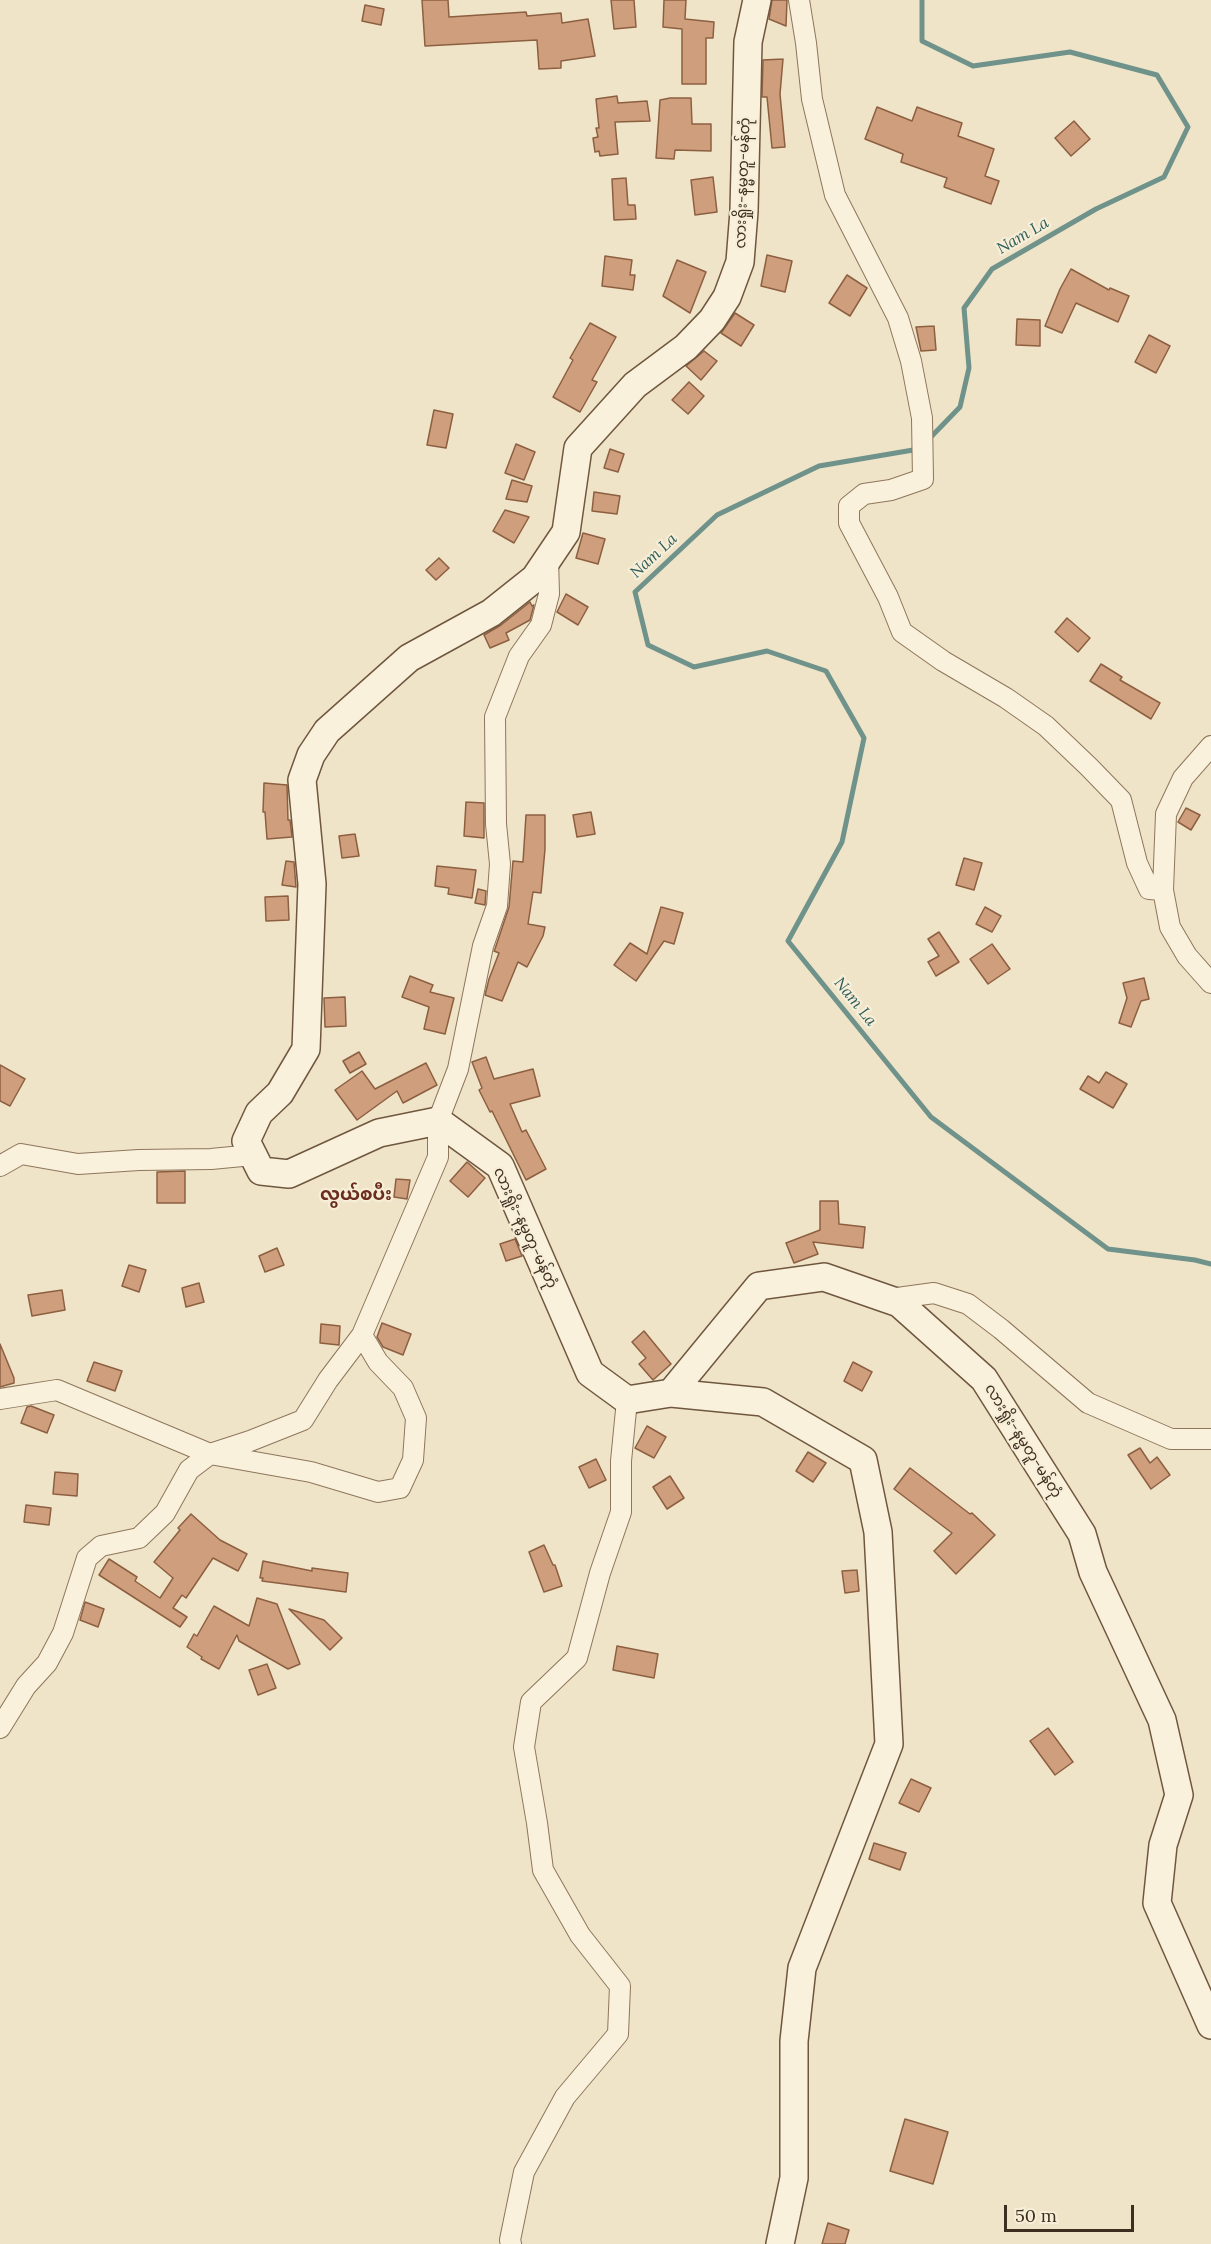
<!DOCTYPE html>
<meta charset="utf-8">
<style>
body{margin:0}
#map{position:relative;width:1211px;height:2244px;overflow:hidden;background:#f0e4c8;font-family:Lora,serif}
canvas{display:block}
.scale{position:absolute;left:1004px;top:2205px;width:130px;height:27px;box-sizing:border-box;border:3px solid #3d2e20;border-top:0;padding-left:8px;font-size:18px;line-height:21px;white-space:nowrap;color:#3d2e20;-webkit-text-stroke:4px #f7eed8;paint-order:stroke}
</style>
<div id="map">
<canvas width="1211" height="2244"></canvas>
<div class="scale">50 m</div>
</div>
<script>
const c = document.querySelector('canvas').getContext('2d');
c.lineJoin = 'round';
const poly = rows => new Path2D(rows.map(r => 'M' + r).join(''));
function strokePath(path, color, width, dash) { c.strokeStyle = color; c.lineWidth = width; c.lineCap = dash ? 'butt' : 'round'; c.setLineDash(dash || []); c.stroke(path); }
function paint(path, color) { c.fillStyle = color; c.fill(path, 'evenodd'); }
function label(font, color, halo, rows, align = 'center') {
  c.font = font + ' Lora,"Noto Sans Myanmar",serif'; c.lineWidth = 4.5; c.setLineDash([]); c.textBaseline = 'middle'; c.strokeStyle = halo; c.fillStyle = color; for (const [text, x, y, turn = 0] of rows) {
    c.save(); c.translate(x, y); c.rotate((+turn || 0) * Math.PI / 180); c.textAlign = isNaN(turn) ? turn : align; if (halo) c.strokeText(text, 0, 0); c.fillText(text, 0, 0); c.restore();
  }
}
const stream = poly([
 [922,0,922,41,973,66,1070,52,1157,75,1188,127,1164,177,1096,209,992,269,964,308,969,368,960,407,928,440],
 [919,449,819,466,717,515,635,592,648,645,694,667,767,651,826,671,864,738,842,842,788,941,931,1117,1108,1249,1195,1260,1211,1264]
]);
const building = poly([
 [422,0,448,0,449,17,526,12,527,16,561,13,562,23,588,19,595,56,561,61,561,68,539,69,537,40,425,46,422,0],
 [611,0,634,0,636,27,614,29,611,0],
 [664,0,686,0,685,19,714,22,713,38,706,38,706,84,682,84,682,29,663,27,664,0],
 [772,0,787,0,786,26,769,19,772,0],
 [365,5,384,9,381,25,362,21,365,5],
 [783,59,780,94,785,147,772,148,767,97,762,97,763,60,783,59],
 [617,96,618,103,647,101,650,121,615,122,618,154,600,156,599,151,595,152,593,138,598,137,596,128,599,128,596,99,617,96],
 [670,98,691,98,692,124,711,124,711,151,675,150,674,159,656,158,660,100,670,98],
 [877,107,912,121,917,107,933,113,962,123,958,136,994,149,985,176,999,181,991,204,944,187,947,178,901,162,903,154,865,139,877,107],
 [1074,121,1090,139,1071,156,1055,138,1074,121],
 [713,177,717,212,695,215,691,180,713,177],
 [626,178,628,205,635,205,636,219,614,220,612,179,626,178],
 [767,255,792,261,785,292,761,286,767,255],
 [605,256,632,260,630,275,635,275,633,290,602,286,605,256],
 [677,260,706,272,690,313,663,296,677,260],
 [1071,269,1109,290,1110,288,1129,296,1118,322,1076,303,1062,333,1045,326,1060,289,1071,269],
 [847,275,867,288,850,316,829,303,847,275],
 [735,313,754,325,741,346,721,333,735,313],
 [1017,319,1040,320,1040,346,1016,345,1017,319],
 [590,323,616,337,592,380,597,382,580,412,553,397,573,360,570,358,590,323],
 [934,326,936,350,921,351,916,327,934,326],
 [1149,335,1170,346,1156,373,1135,362,1149,335],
 [704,351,717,361,701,380,686,366,704,351],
 [689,382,704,396,688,414,672,400,689,382],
 [434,410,453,414,446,448,427,445,434,410],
 [516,444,535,452,524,480,505,473,516,444],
 [610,449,624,454,618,472,604,468,610,449],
 [512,480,532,486,527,502,506,499,512,480],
 [594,492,620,496,617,514,592,511,594,492],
 [505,510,529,517,514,543,493,531,505,510],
 [583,533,605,539,598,564,576,558,583,533],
 [439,558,449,568,436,580,426,570,439,558],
 [566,594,588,607,578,625,557,612,566,594],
 [530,602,532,606,534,605,530,620,506,633,509,640,490,648,484,635,501,625,530,602],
 [1067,618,1090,638,1078,652,1055,632,1067,618],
 [1101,664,1122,677,1120,680,1160,703,1151,719,1090,681,1101,664],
 [264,783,287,785,288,820,290,820,292,837,267,839,265,812,263,812,264,783],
 [466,802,484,803,484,838,464,836,466,802],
 [1186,808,1200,815,1191,830,1178,822,1186,808],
 [591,812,595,834,577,837,573,815,591,812],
 [526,815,545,815,545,849,541,893,533,892,528,924,545,927,543,936,527,967,518,962,502,1001,485,995,489,979,499,953,494,951,495,949,509,907,513,861,523,862,526,815],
 [355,834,359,856,342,858,339,836,355,834],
 [964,858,982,863,974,890,956,885,964,858],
 [286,861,294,862,296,887,282,885,286,861],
 [437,866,476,870,472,898,448,894,449,888,435,886,437,866],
 [478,889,486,891,485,905,475,903,478,889],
 [288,896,289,920,266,921,265,897,288,896],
 [661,907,683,913,674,944,664,941,636,981,614,965,630,943,647,954,661,907],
 [985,907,1001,916,992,932,976,924,985,907],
 [939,932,959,962,936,976,928,962,939,956,928,939,939,932],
 [992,944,1010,969,988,984,970,959,992,944],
 [410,976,433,985,430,992,454,998,445,1034,424,1029,429,1007,402,997,410,976],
 [1144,978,1149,999,1141,1001,1131,1027,1119,1023,1127,998,1123,983,1144,978],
 [345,997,346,1026,325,1027,324,998,345,997],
 [359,1052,366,1064,350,1073,343,1061,359,1052],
 [486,1057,494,1079,533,1069,540,1096,510,1104,522,1132,526,1130,546,1169,526,1180,492,1111,490,1112,479,1090,482,1088,472,1062,486,1057],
 [426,1063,437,1085,403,1103,397,1091,357,1120,335,1090,362,1071,375,1089,426,1063],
 [0,1065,25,1079,10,1106,0,1101,0,1065],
 [1106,1072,1127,1084,1113,1108,1080,1089,1088,1076,1099,1083,1106,1072],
 [467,1162,485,1178,468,1197,450,1181,467,1162],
 [185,1171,185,1203,157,1203,157,1172,185,1171],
 [396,1179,410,1180,407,1199,394,1197,396,1179],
 [820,1201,838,1201,839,1224,865,1227,863,1248,813,1242,818,1254,794,1263,786,1243,820,1230,820,1201],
 [515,1239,522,1256,506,1261,500,1244,515,1239],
 [277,1248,284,1265,265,1272,259,1256,277,1248],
 [129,1265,146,1270,139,1292,122,1286,129,1265],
 [199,1283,204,1302,186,1307,182,1288,199,1283],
 [62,1290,65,1310,32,1316,28,1295,62,1290],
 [382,1323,411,1334,403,1355,383,1347,377,1337,382,1323],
 [321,1324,340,1326,339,1345,320,1343,321,1324],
 [644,1331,671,1364,653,1380,639,1364,646,1358,632,1342,644,1331],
 [0,1344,14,1378,14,1383,0,1387,0,1344],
 [94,1362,122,1371,115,1391,87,1381,94,1362],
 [853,1362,872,1372,862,1391,844,1381,853,1362],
 [31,1406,54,1415,47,1433,21,1423,27,1407,31,1406],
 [647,1426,666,1437,654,1458,635,1448,647,1426],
 [1140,1448,1150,1463,1157,1457,1170,1475,1151,1489,1128,1455,1140,1448],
 [808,1452,826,1463,813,1482,796,1471,808,1452],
 [596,1459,606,1480,589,1488,579,1467,596,1459],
 [910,1468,970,1514,972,1513,995,1535,956,1574,934,1551,952,1533,894,1489,910,1468],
 [55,1472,78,1474,77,1496,53,1494,55,1472],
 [670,1476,684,1498,667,1509,653,1487,670,1476],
 [26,1505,51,1508,49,1525,24,1522,26,1505],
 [191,1514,220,1540,247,1554,238,1571,213,1558,186,1598,182,1595,173,1608,187,1617,180,1627,99,1575,109,1559,137,1577,135,1581,160,1598,173,1578,154,1562,180,1530,178,1528,191,1514],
 [544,1545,553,1565,555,1565,562,1586,544,1592,529,1552,544,1545],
 [263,1561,312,1571,312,1568,348,1573,346,1592,262,1581,263,1578,260,1578,263,1561],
 [857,1570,859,1591,845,1593,842,1571,857,1570],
 [257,1598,277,1604,300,1664,288,1669,239,1641,237,1635,219,1669,201,1659,202,1657,187,1647,194,1634,197,1636,214,1606,249,1626,257,1598],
 [85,1602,104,1609,98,1627,80,1620,85,1602],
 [289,1609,324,1620,342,1638,330,1650,289,1609],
 [617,1646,658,1654,654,1678,613,1670,617,1646],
 [267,1664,276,1688,258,1695,249,1670,267,1664],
 [1048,1728,1073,1762,1055,1775,1030,1741,1048,1728],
 [911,1779,931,1788,919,1812,899,1803,911,1779],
 [874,1843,906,1853,900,1870,869,1859,874,1843],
 [905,2119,948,2132,933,2184,890,2171,905,2119],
 [828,2223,849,2230,845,2244,822,2244,828,2223]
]);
const minor = poly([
 [799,0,806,43,812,99,835,195,898,318,911,361,922,418,923,479,891,490,864,494,849,506,849,523,888,597,902,632,943,661,1006,698,1046,726,1089,767,1121,800,1137,863,1149,889,1163,890],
 [1211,746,1183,778,1166,814,1163,890,1170,927,1187,956,1211,983],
 [0,1166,21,1154,78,1164,139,1160,211,1159,253,1155],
 [890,1299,934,1293,968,1304,1001,1329,1088,1403,1171,1439,1211,1439],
 [0,1399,57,1390,210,1454,311,1472,378,1492,400,1488,413,1460,416,1418,403,1388,378,1362,362,1335],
 [0,1728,26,1686,47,1663,63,1633,87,1558,101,1546,139,1538,165,1513,189,1470,210,1454,250,1441,303,1420,328,1380,362,1335,438,1157,438,1121,458,1069,483,946,497,906,500,864,496,824,495,717,519,656,541,625,549,594,548,558],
 [511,2244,510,2240,524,2172,565,2097,618,2034,620,1986,580,1935,543,1870,537,1823,524,1747,531,1702,577,1658,600,1573,621,1512,621,1461,627,1400]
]);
const secondary = poly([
 [757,0,748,42,744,211,740,262,727,297,712,320,686,347,635,385,578,448,566,532,535,578,491,613,409,658,327,731,311,755,302,780,312,884,306,1049,280,1093,259,1113,246,1141,261,1171,289,1174,379,1133,438,1121,500,1166,590,1373,627,1400,671,1393,759,1286,824,1277,899,1303,984,1379,1082,1534,1093,1572,1162,1720,1179,1795,1163,1845,1157,1903,1211,2025],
 [671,1393,763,1402,863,1460,878,1532,889,1744,802,1968,794,2041,794,2178,780,2244]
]);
const streetNames = [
 ["လားရှိုး-နမ္မတူ-မန်တုံ",743,183,-88],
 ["လားရှိုး-နမ္မတူ-မန်တုံ",525,1228,65],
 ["လားရှိုး-နမ္မတူ-မန်တုံ",1023,1441,58]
];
const waterNames = [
 ["Nam La",1023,236,-30],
 ["Nam La",654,556,-43],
 ["Nam La",855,1002,51]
];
const quarterNames = [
 ["လွယ်စပီး",356,1195]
];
strokePath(stream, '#6f938a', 5);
paint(building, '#cf9f7d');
strokePath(building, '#8d5f41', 1.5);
strokePath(minor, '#8d765c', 22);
strokePath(secondary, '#6f573f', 30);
strokePath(minor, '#faf1dc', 20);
strokePath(secondary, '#faf1dc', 27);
label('15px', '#3d2e20', '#f7eed8', streetNames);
label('italic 16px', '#2f5d5a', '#f7eed8', waterNames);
label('bold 18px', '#6b2e1e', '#f7eed8', quarterNames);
</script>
